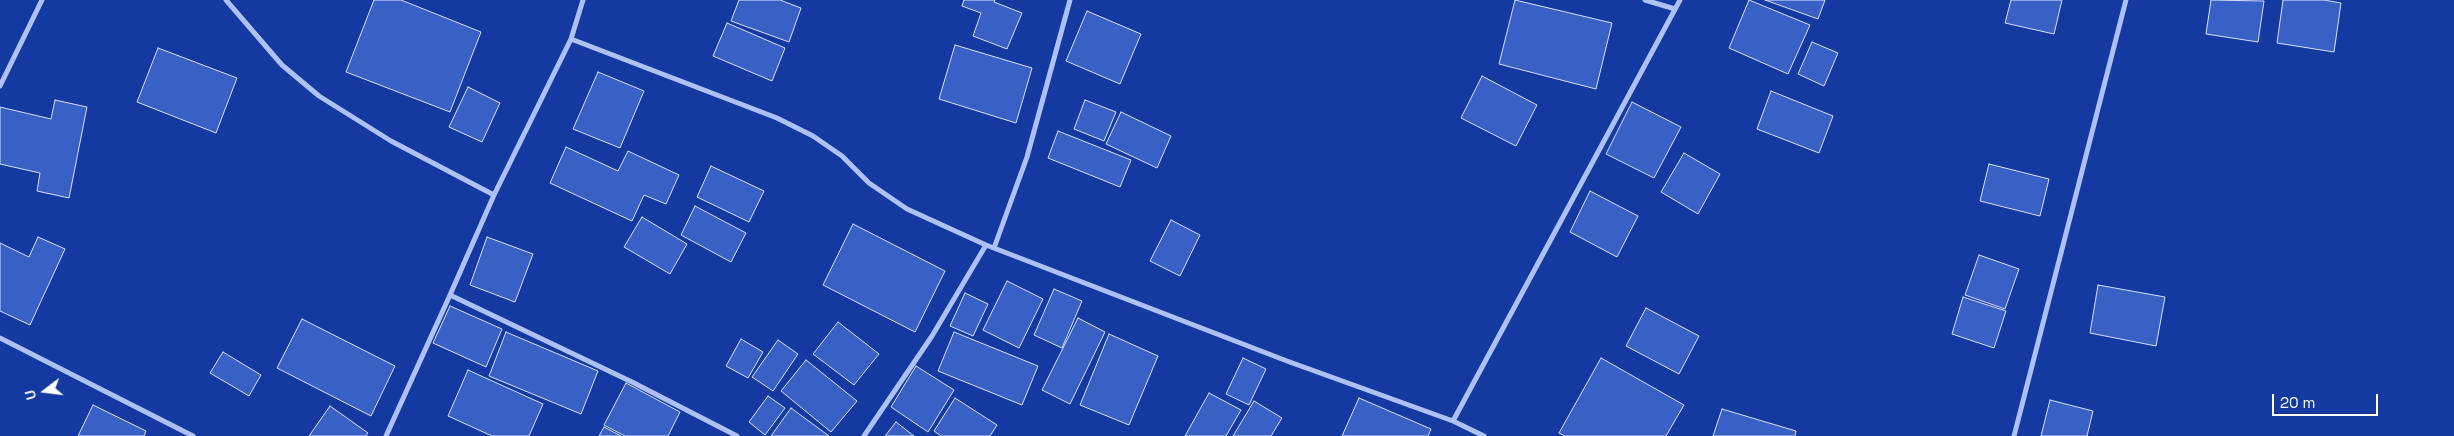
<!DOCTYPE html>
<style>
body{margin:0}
#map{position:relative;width:2454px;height:436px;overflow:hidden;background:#1439a0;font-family:"Space Grotesk",sans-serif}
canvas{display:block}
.north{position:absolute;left:20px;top:366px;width:50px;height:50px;-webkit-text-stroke:4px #1439a0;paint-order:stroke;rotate:255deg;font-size:14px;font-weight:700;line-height:20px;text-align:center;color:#fff}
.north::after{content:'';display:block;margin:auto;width:18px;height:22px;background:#fff;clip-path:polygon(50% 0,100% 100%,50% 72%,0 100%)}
.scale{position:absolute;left:2272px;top:394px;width:106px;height:22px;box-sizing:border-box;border:2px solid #fff;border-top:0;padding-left:6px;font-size:15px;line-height:18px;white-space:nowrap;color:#fff;-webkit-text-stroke:4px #1439a0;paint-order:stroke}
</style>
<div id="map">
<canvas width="2454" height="436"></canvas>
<div class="north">U</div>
<div class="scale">20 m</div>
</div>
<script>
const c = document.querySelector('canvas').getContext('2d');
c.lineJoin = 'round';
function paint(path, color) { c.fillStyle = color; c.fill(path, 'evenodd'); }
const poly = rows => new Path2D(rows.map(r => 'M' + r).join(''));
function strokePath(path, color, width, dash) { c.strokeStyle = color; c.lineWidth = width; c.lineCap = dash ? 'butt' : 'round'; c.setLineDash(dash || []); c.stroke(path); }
const building = poly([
 [374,0,401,0,481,32,450,112,346,72,374,0],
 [739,0,780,0,801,8,789,42,731,21,739,0],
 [964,0,995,0,994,2,1022,13,1007,49,973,36,981,13,962,6,964,0],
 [1515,0,1612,23,1596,89,1499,64,1515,0],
 [1749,0,1810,25,1788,74,1729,48,1749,0],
 [1765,0,1825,0,1818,19,1765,0],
 [2011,0,2062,0,2054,34,2005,23,2011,0],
 [2211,0,2264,1,2258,42,2206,34,2211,0],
 [2283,0,2324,0,2341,3,2334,52,2277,43,2283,0],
 [1087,11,1141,34,1120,84,1066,61,1087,11],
 [727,23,785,48,772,81,713,56,727,23],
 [1812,42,1838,53,1824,86,1798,74,1812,42],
 [955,45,1032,68,1016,123,939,99,955,45],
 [158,48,237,78,216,133,137,102,158,48],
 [598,72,644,91,620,148,573,129,598,72],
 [1482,76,1537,105,1516,146,1461,118,1482,76],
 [468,87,500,103,482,142,449,127,468,87],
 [1771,91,1833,116,1819,153,1757,129,1771,91],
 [55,100,87,107,69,198,37,191,40,173,0,164,0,107,51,119,55,100],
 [1085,100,1116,112,1104,141,1074,129,1085,100],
 [1632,102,1681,127,1654,178,1606,154,1632,102],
 [1121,112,1171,136,1157,168,1106,144,1121,112],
 [1058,131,1131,160,1120,187,1048,158,1058,131],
 [566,147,618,171,628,151,679,175,666,204,644,195,632,221,550,183,566,147],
 [1684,153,1720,174,1698,214,1661,192,1684,153],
 [1989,164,2049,179,2040,216,1980,201,1989,164],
 [711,166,764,191,749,222,697,197,711,166],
 [1590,191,1638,216,1617,257,1570,232,1590,191],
 [695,206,746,233,731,262,681,235,695,206],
 [642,217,687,244,670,274,624,247,642,217],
 [1171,220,1200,235,1180,276,1150,261,1171,220],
 [853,224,945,271,915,332,823,285,853,224],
 [38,237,65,249,30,325,0,311,0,243,29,257,38,237],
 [487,237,533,254,515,302,470,285,487,237],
 [1979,255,2019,269,2005,309,1965,295,1979,255],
 [1007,281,1043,299,1019,348,983,330,1007,281],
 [2098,285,2165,297,2156,346,2090,333,2098,285],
 [1054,289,1082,301,1062,348,1034,335,1054,289],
 [965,293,988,304,973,336,950,326,965,293],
 [1963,297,2006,311,1994,348,1952,334,1963,297],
 [450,306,502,329,486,367,433,343,450,306],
 [1646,308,1699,336,1679,374,1626,346,1646,308],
 [1078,318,1105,332,1070,404,1042,390,1078,318],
 [302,319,395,366,371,416,277,368,302,319],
 [838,322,879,354,854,385,813,354,838,322],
 [506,332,598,371,581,414,489,376,506,332],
 [954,332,1038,366,1022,405,938,371,954,332],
 [1109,334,1158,356,1129,425,1080,405,1109,334],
 [741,339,763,352,748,378,726,366,741,339],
 [778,340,798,354,773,391,752,377,778,340],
 [223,352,261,375,249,396,210,373,223,352],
 [1243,358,1266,369,1249,405,1226,394,1243,358],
 [1601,358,1684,405,1666,436,1565,436,1559,433,1601,358],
 [806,360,857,401,831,432,781,391,806,360],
 [916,366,954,390,928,432,891,407,916,366],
 [468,370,543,404,529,436,492,436,448,416,468,370],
 [626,383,680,412,668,436,625,436,604,425,626,383],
 [1209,393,1241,410,1226,436,1185,436,1209,393],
 [768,396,785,408,765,435,749,422,768,396],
 [955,398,997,425,990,436,941,436,934,431,955,398],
 [1359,398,1431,429,1428,436,1342,436,1359,398],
 [2050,400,2093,411,2087,436,2041,436,2050,400],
 [1254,401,1282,418,1271,436,1233,436,1254,401],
 [93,405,146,431,144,436,78,436,93,405],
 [330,406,368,433,366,436,309,436,330,406],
 [791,408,829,436,771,436,791,408],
 [1722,409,1796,431,1795,436,1713,436,1722,409],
 [896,422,914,436,885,436,896,422],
 [604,427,621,436,599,436,604,427]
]);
const minor = poly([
 [226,0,282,65,319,96,391,141,494,195,571,39,583,0],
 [1645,0,1675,9],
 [571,39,777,118,813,136,842,156,869,183,907,209,986,245,1287,361,1453,421,1484,436],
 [0,86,42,0],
 [994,248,1027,157,1070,0],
 [450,295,494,195],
 [0,338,193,436],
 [1453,421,1680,0],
 [386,436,450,295,632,382,737,436],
 [864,436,932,336,986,245],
 [2014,436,2126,0]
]);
paint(building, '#3960c4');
strokePath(building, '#d6e1fd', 1);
strokePath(minor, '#adc1f4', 5);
</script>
